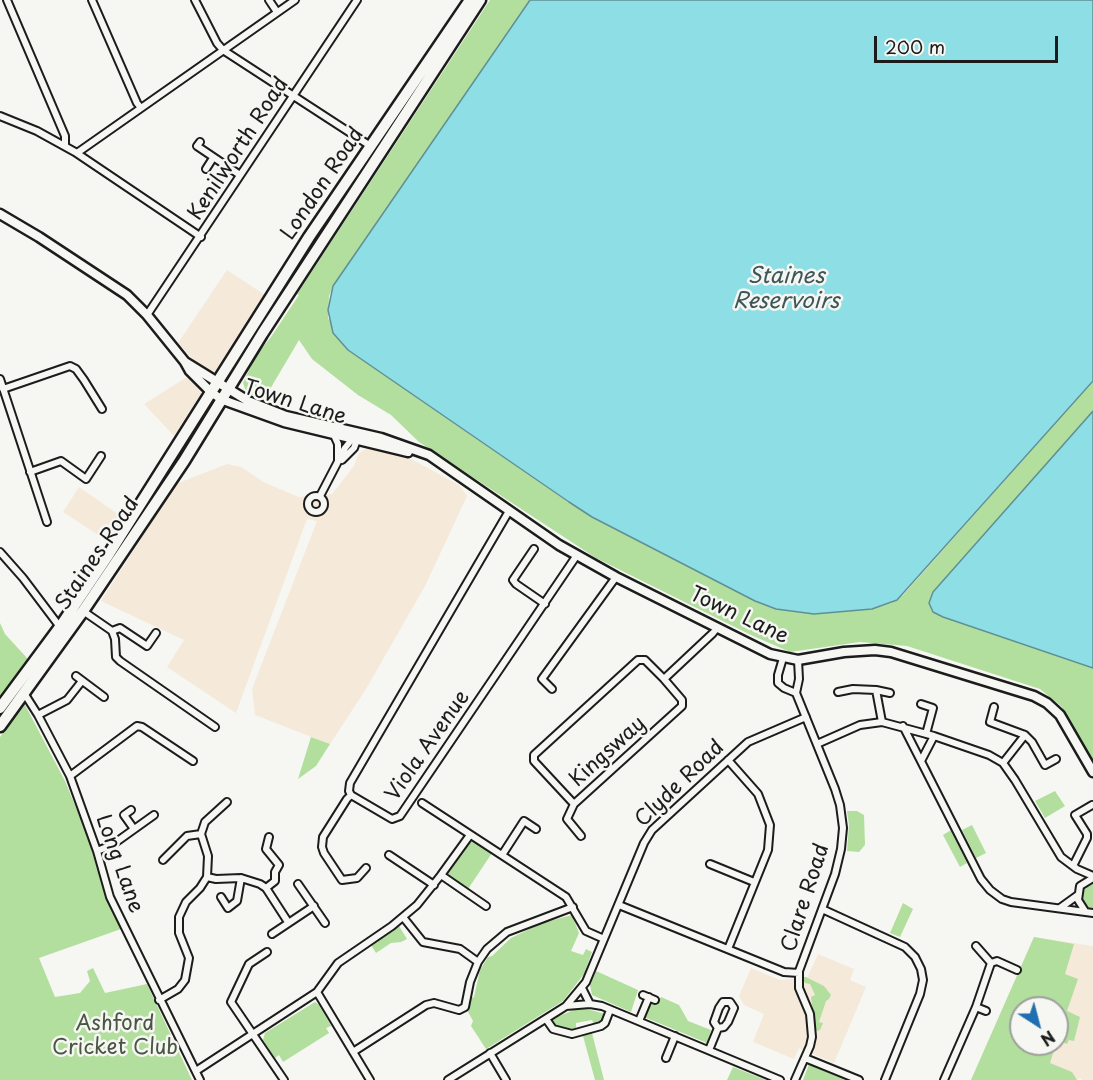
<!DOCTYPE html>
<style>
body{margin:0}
#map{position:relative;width:1093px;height:1080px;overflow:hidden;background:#f6f6f2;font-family:"Playpen Sans",sans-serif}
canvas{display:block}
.north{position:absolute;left:1009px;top:996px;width:60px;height:60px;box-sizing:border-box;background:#f6f6f2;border:2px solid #9f9f9c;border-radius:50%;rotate:144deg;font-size:16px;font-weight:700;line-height:24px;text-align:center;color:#1c1c1c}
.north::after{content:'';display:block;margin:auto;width:21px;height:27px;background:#1f6fb2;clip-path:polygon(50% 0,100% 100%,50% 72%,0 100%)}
.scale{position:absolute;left:874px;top:36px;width:184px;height:27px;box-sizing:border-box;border:3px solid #1c1c1c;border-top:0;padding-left:8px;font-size:18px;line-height:21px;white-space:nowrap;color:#1c1c1c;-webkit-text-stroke:4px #f6f6f2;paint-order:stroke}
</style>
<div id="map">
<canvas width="1093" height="1080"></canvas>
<div class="north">N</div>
<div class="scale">200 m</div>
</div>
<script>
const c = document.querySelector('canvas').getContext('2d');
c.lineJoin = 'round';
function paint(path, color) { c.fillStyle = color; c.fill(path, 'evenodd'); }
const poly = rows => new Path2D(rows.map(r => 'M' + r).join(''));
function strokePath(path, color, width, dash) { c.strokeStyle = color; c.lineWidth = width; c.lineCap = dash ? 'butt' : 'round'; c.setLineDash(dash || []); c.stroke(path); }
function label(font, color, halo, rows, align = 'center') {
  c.font = font + ' "Playpen Sans",sans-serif'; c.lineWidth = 5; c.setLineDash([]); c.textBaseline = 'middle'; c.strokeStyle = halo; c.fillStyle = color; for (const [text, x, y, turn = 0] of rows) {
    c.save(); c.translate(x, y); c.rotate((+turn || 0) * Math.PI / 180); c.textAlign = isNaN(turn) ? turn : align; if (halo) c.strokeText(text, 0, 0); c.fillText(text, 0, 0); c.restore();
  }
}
const built = poly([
 [227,270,265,295,220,370,212,372,194,360,178,343],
 [187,377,200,390,202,396,175,437,144,404],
 [368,448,411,459,459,485,467,496,425,586,366,689,330,744,255,715,252,689,317,521,307,519,236,713,167,667,184,640,101,601,176,484,227,464,241,467,265,483,299,497,332,494,354,466,359,453],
 [79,487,125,519,109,542,63,512],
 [1034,937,1093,946,1093,1080,1082,1080,1080,1078,1077,1080,971,1080],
 [1021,1008,1057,1008,1057,1044,1021,1044],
 [818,954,854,969,850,980,866,987,834,1063,799,1048,794,1059,753,1042,764,1014,744,1005,739,996,751,968,780,980,807,978]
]);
const green = poly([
 [490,0,530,0,333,286,329,296,328,318,348,350,568,502,755,601,776,609,814,614,879,607,891,603,903,595,1093,381,1093,411,933,592,930,598,937,614,943,617,1093,668,1093,762,1063,711,1062,707,1040,689,907,646,860,642,790,652,751,635,596,558,419,442,391,415,358,395,312,359,299,340,263,401,246,391,243,383,255,357,271,337,299,295,297,294],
 [0,623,5,634,27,658,27,661,0,699],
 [24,703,65,781,87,834,105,894,121,929,39,958,55,997,80,993,90,981,87,971,93,968,105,993,147,984,192,1080,0,1080,0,737],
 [311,737,330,744,316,766,298,779],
 [1055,791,1065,806,1045,818,1035,801],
 [847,811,857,811,864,815,865,845,859,852,847,851,849,825],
 [972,825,986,853,976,858,962,830],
 [951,830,967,863,960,867,943,835],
 [474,841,492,853,468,889,446,875,468,844],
 [1090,882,1093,882,1093,910,1083,905,1080,896,1083,887],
 [903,903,913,909,900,937,890,933],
 [572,915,579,933,571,951,583,955,586,949,592,952,584,974,563,1001,486,1049,471,1026,473,1021,468,1012,471,998,474,997,480,970,488,957,492,956,511,938,542,923],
 [399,926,407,939,401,942,391,943,376,953,371,945],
 [1034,937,1074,944,1065,974,1078,979,1067,1011,1080,1017,1074,1041,1069,1040,1067,1044,1058,1040,1057,1042,1057,1008,1021,1008,1021,1044,1056,1044,1050,1063,1072,1072,1077,1080,971,1080],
 [596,971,638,990,631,1012,592,995,590,985],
 [802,977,806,977,824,986,831,995,829,999,826,1001,819,1022,823,1023,820,1030,817,1031,815,1027,811,997,815,995,810,984,805,983],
 [661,997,679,1005,688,1021,711,1030,707,1043,644,1017,647,1007,652,1002,657,1003],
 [315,1002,319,1005,331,1026,326,1028,329,1033,283,1062,279,1055,275,1058,263,1040,265,1033],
 [587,1009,605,1014,603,1021,599,1024,594,1024,592,1020,576,1023,576,1029,571,1029,555,1027,551,1023,551,1021,559,1016,574,1010],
 [592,1033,604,1080,595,1080,583,1036],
 [809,1064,846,1080,803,1080],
 [733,1067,766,1080,727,1080]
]);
const water = poly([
 [530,0,1093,0,1093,381,897,600,872,609,814,614,776,609,755,601,592,517,569,502,348,350,333,333,328,310,333,286,530,0],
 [1093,411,1093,668,943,617,933,612,929,603,933,592,1093,411]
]);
const minor = poly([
 [7,0,65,136,65,146],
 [92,0,137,103,141,108],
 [195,0,217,43,223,50,372,147],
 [269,0,277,12],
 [0,116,37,131,75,152,201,237],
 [200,142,197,146,240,175],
 [77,153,295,0],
 [206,169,213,158],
 [147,315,357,0],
 [0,379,47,522],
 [3,389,70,366,76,369,84,380,102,409],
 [334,435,338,444,338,461],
 [342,460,354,448,358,437],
 [30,472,61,461,86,479,101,456],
 '308 504a8 8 0 1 1 16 0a8 8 0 1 1-16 0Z',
 [320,496,345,448,353,438],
 [509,511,350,783,349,791,351,795,392,819,400,816,577,555],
 [534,549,513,580,516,584,545,604],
 [0,552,23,578,60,627],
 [83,611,112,631,115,639,116,657,120,661,215,727],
 [112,631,120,628,147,646,156,633],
 [783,658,778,675,778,683,784,688,796,693],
 [76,676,104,697],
 [664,679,682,700,682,706,574,804,534,761,534,755,638,660,645,660,664,679,713,633,717,628],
 [552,689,542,679,616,577],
 [876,690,890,693],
 [838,692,853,689,876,690,882,722],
 [24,693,38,715,70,776,97,851,110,897,200,1080],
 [921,704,933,708,926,734],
 [994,707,990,722,1025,735,1032,742,1045,765,1056,759],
 [38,715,67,700,82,681],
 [903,726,981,879,990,890,1002,899,1011,902,1093,913],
 [817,744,860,725,882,722,934,736,989,755,1003,763,1015,780,1061,857,1077,869,1093,876],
 [921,761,934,736],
 [1003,763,1025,735],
 [70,776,137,726,142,727,193,761],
 [351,795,347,799,323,837,322,847,324,853,342,880,357,878,366,868],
 [422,803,566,897,586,931,604,939],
 [574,804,567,819,581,836],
 [131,810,124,815,134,829],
 [201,834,205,822,227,802],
 [97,851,112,845,154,815],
 [389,855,434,885],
 [502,855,524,821,536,829],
 [163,860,187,836,201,834],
 [710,864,754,882],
 [1073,866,1087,838,1087,834,1075,815,1092,805],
 [441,875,486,906],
 [207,877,216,879,241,878,260,884,266,888,288,922],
 [298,884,325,923],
 [266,888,275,881,275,872,279,865,266,849,269,837],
 [221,897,228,908,237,901,241,878],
 [619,905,784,972,799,973],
 [1060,908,1078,895],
 [822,909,905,947,915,957,921,969,923,980,920,994,885,1080],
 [1085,911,1078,900,1080,886,1093,878],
 [403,917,423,942,460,949,478,962],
 [272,934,314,906],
 [976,946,991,963],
 [728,949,768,850,770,825,758,794,728,760],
 [267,952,249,964,231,1002,284,1080],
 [582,988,590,1004],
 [317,992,370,1080],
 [643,995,655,1000],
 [159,1000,178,989,185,980,189,958,179,933,179,917,186,902,200,888,207,877,208,856,201,834],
 [566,1006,590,1004,602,1006,780,1080],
 [976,1007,986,1011],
 [546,1019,553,1029,572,1034,601,1026,605,1023,610,1010],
 [639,1021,649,997],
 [709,1050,718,1028,724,1027,728,1022,734,1008,730,1002,723,1002,719,1008,714,1022,718,1028],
 [353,1052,426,1005,434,1003,459,1010,465,1007,470,982,478,962,487,949,507,932,573,907],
 [490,1053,506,1080],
 [666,1058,675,1036],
 [805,1058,859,1080],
 [196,1071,317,992,338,963,392,926,417,905,441,875,470,835],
 [448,1080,566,1006,586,982,644,843,652,830,748,742,806,717],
 [795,1080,810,1046,812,1037,810,1014,799,988,799,971,835,874,841,849,843,828,840,805,835,789,796,693,799,679,798,660],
 [944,1080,976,1007,991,963,997,961,1017,970]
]);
const secondary = poly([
 [0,214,39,237,127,295,147,315,185,362,190,371,212,393,223,400,284,422,408,452],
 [185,362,248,401,286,416,381,438,429,455,559,545,616,577,770,654,798,660,844,652,875,650,891,652,1034,696,1047,703,1060,715,1093,772]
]);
const trunk = poly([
 [0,708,60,627,107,557,309,237,470,0],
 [0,726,83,611,184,461,262,334,480,0]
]);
const streetNames = [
 ["Kenilworth Road",239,149,-57],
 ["London Road",323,184,-56],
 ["Town Lane",295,403,17],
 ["Staines Road",98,554,-56],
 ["Town Lane",739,616,25],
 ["Viola Avenue",428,746,-55],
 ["Kingsway",608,752,-42],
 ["Clyde Road",680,784,-44],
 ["Long Lane",119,864,70],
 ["Clare Road",806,898,-72]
];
const parkNames = [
 ["Ashford",115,1024],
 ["Cricket Club",115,1048]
];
const waterNames = [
 ["Staines",786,277],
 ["Reservoirs",786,302]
];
paint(built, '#f5e9da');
paint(green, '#b2df9e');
paint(water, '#8ddee5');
strokePath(water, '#609095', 1.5);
strokePath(minor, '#1c1c1c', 10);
strokePath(secondary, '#1c1c1c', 13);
strokePath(trunk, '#1c1c1c', 15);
strokePath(minor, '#f6f6f2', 6);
strokePath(secondary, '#f6f6f2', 8);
strokePath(trunk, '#f6f6f2', 10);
label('21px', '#1c1c1c', '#f6f6f2', streetNames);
label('21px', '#495643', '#f6f6f2', parkNames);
label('italic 22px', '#3e5658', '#f6f6f2', waterNames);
</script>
